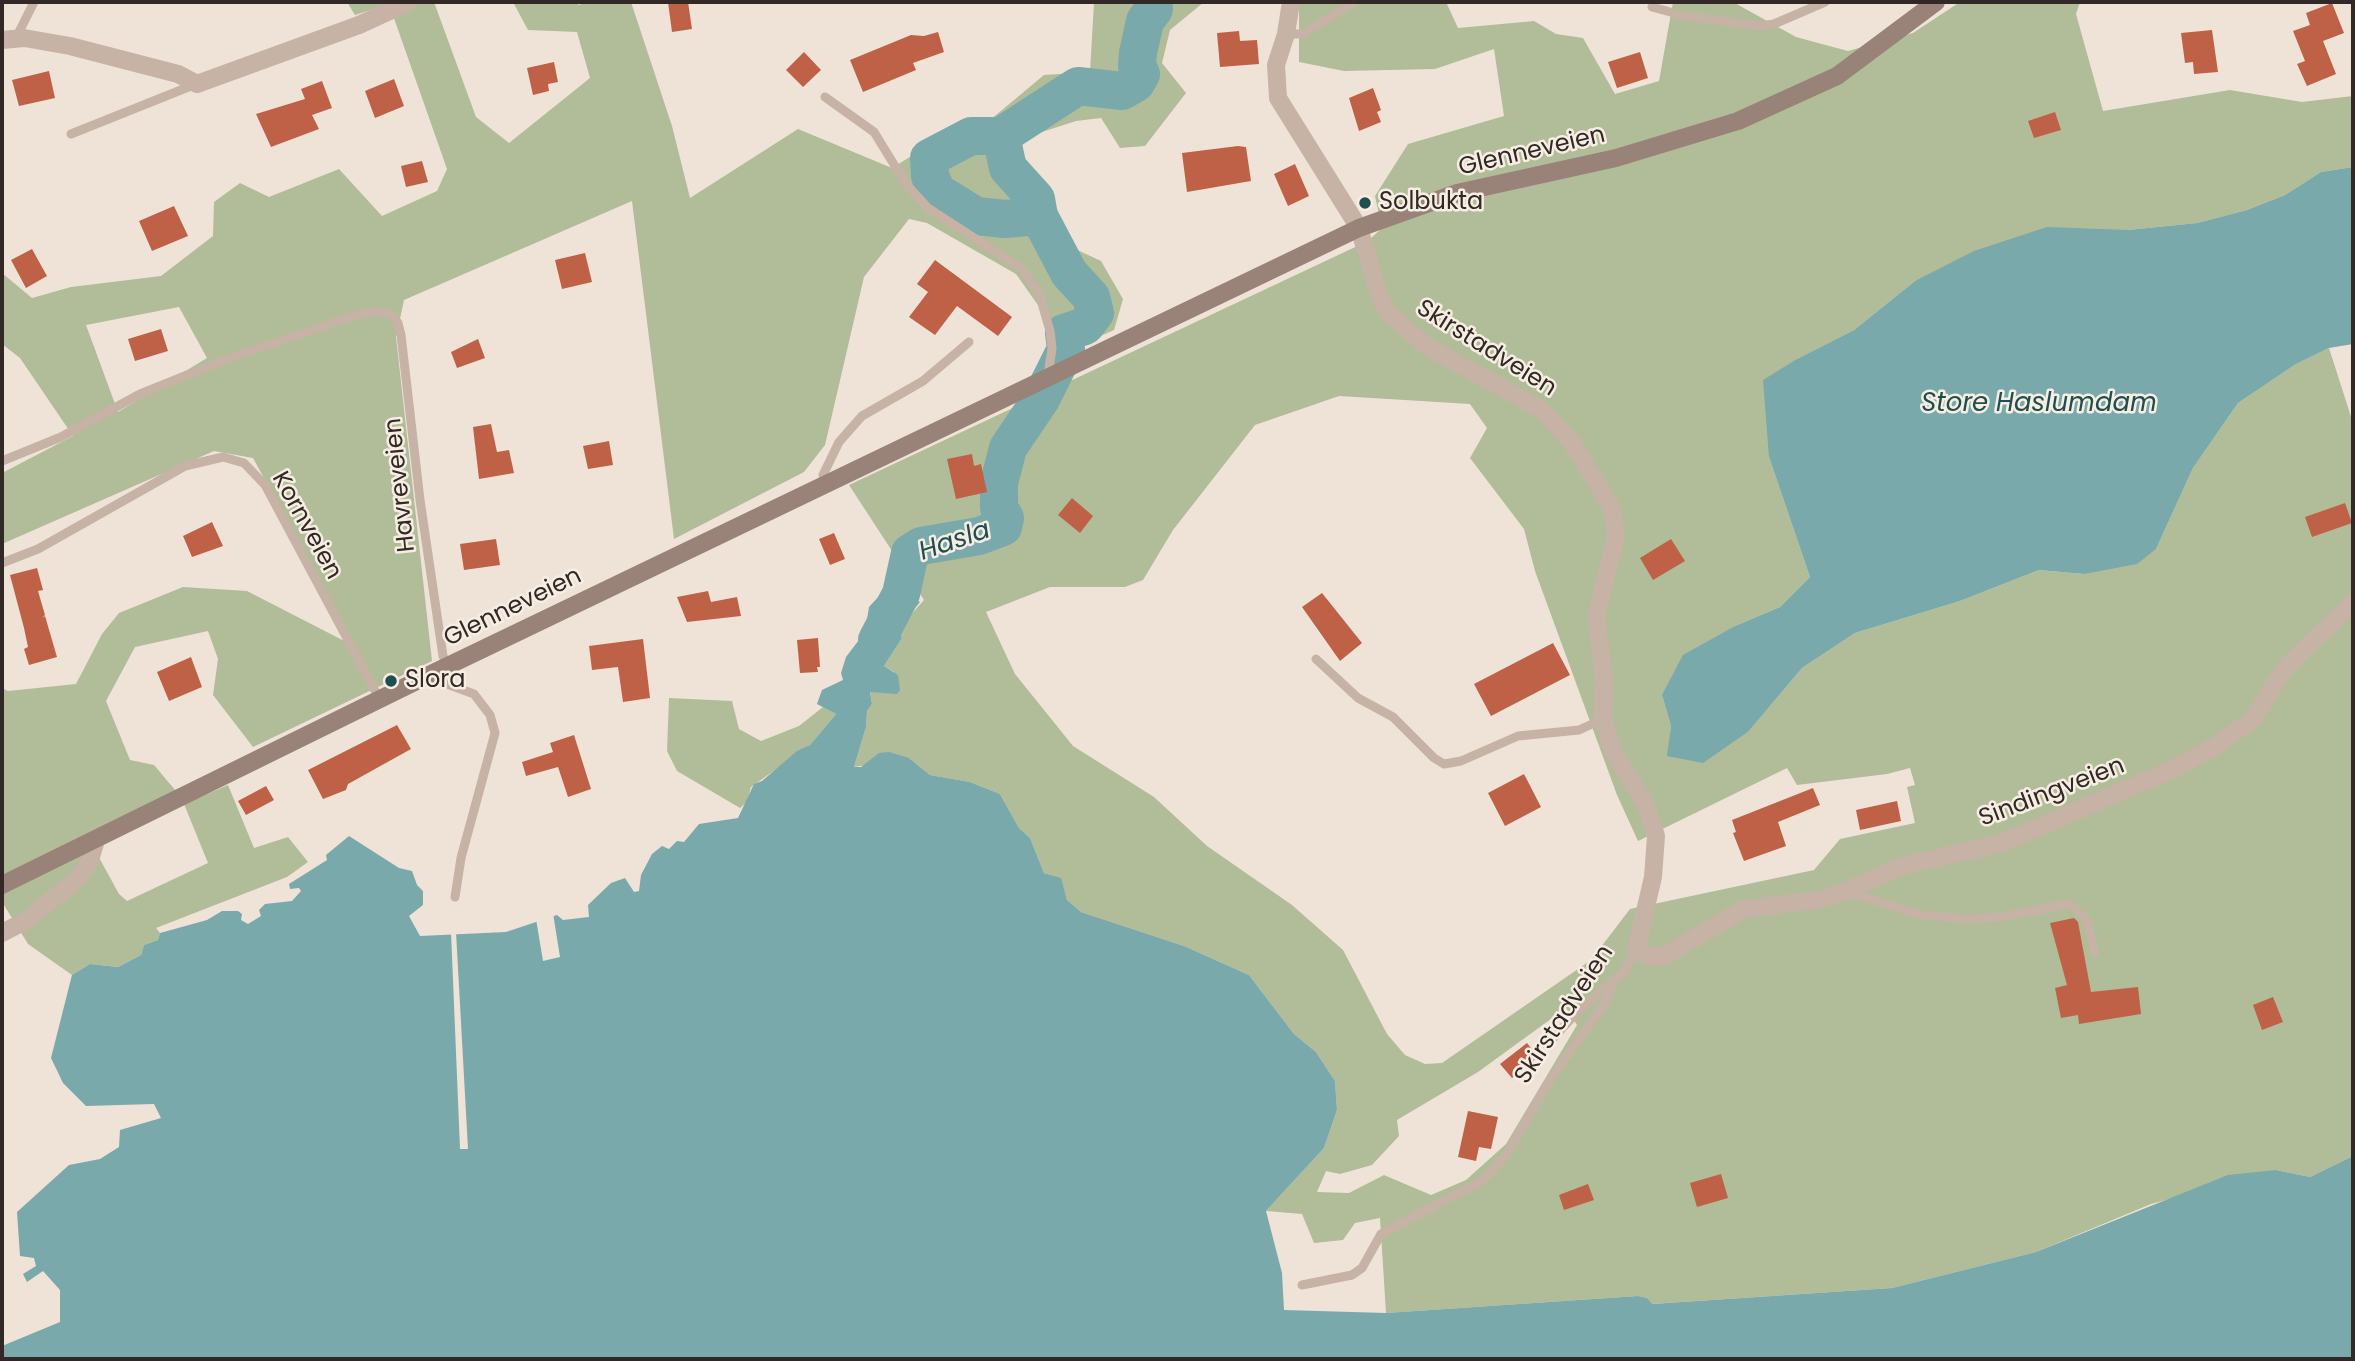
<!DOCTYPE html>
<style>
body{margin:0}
#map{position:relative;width:2355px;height:1361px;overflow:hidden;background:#efe3d8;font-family:Poppins,sans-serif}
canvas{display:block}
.frame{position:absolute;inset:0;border:4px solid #322926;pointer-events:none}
</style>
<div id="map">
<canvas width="2355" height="1361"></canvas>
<div class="frame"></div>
</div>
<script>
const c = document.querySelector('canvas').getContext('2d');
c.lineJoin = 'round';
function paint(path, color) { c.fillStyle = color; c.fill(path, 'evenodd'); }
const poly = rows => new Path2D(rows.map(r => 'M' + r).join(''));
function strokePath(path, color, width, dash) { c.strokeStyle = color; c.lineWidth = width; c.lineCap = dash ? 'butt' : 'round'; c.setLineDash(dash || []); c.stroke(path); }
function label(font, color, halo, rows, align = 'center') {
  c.font = font + ' Poppins,sans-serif'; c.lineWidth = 5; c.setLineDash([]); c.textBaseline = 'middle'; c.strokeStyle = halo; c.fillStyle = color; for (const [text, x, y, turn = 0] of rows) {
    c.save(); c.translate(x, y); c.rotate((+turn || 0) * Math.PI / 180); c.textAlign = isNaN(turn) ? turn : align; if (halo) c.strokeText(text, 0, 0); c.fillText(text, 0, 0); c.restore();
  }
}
const green = poly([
 [347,2,434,2,476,117,509,143,590,78,577,32,528,30,513,2,575,2,579,5,586,2,631,2,672,126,690,198,798,129,892,168,918,152,990,120,1044,75,1090,72,1094,2,1204,2,1170,30,1162,63,1186,93,1145,146,1120,148,1101,118,1076,121,1014,141,1019,165,1073,248,1101,261,1123,299,1114,330,1063,353,1045,315,1016,274,927,223,909,219,864,277,825,445,804,472,674,539,632,201,404,300,396,337,432,661,253,747,213,695,218,659,208,631,135,647,106,701,130,760,154,765,181,797,90,841,119,894,127,901,208,863,184,804,228,785,254,848,288,837,308,862,287,877,156,928,160,933,158,940,144,945,141,955,118,967,90,964,72,975,28,944,2,902,2,688,8,691,76,684,102,634,119,613,183,587,247,591,356,647,253,458,214,451,2,544,2,473,73,436,20,358,2,344,2,273,32,298,71,287,161,276,213,236,214,202,240,183,269,197,339,169,382,216,437,191,447,169,389,4,355,15],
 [179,307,207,358,118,412,86,325],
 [1299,2,1446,2,1458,28,1534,21,1556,34,1583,38,1615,94,1659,81,1673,2,1733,2,1796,37,1848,51,1913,33,1960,2,2080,2,2076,14,2103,111,2230,90,2302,102,2353,96,2353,167,2321,172,2285,195,2247,210,2197,223,2128,230,1915,281,1854,330,1797,359,1769,457,1810,577,1780,607,1735,626,1662,695,1671,726,1668,756,1749,731,1802,668,1855,633,1960,601,2039,570,2084,574,2156,549,2193,468,2238,403,2296,364,2329,348,2353,423,2353,1156,2310,1177,2276,1170,2151,1204,2036,1252,1892,1288,1651,1304,1647,1298,1638,1296,1386,1313,1380,1218,1355,1223,1343,1240,1314,1243,1302,1214,1266,1211,1324,1148,1337,1110,1335,1081,1316,1052,1294,1034,1249,975,1184,946,1081,912,1067,900,1060,878,1044,873,1030,838,1019,828,1000,794,970,782,930,775,909,758,854,767,866,727,867,711,872,704,870,691,883,692,894,672,884,666,902,638,898,629,924,600,849,485,1368,241,1382,228,1375,196,1408,144,1504,116,1494,49,1435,69,1344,71,1299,62],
 [1339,396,1470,404,1487,428,1470,458,1524,529,1535,571,1617,795,1638,841,1787,768,1797,785,1887,774,1910,768,1915,785,1907,787,1915,823,1840,839,1814,870,1630,909,1591,960,1442,1063,1425,1064,1405,1055,1387,1034,1343,950,1292,905,1207,846,1154,797,1073,746,1015,674,986,612,1050,587,1125,587,1143,580,1173,530,1255,425],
 [1566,1008,1577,1025,1506,1144,1466,1180,1431,1195,1384,1175,1349,1193,1317,1192,1326,1171,1340,1174,1372,1165,1399,1136,1397,1120,1478,1072],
 [669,698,732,701,739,729,761,741,799,726,823,707,836,714,810,745,751,787,747,802,740,808,677,771,667,751]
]);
const water = poly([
 [2353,167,2353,344,2329,348,2296,364,2238,403,2193,468,2156,549,2137,564,2084,574,2039,570,1960,601,1855,633,1802,668,1749,731,1703,763,1667,756,1671,726,1662,695,1683,655,1735,626,1780,607,1810,577,1769,457,1763,380,1797,359,1854,330,1915,281,1974,251,2047,227,2128,230,2197,223,2247,210,2285,195,2321,172],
 [881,594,901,594,920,602,898,629,902,638,884,666,898,675,900,690,897,694,870,692,872,704,867,711,866,727,854,767,861,767,879,753,889,752,909,758,930,775,970,782,1000,794,1019,828,1030,838,1044,873,1061,878,1067,900,1081,912,1184,946,1249,975,1294,1034,1316,1052,1335,1081,1337,1110,1324,1148,1266,1211,1282,1273,1284,1310,1386,1313,1638,1296,1647,1298,1652,1304,1892,1288,2036,1252,2228,1175,2276,1170,2310,1177,2353,1156,2353,1359,2,1359,2,1346,60,1322,60,1290,43,1271,27,1282,23,1274,36,1266,34,1258,20,1256,17,1212,69,1165,100,1159,119,1147,120,1130,161,1118,154,1104,86,1106,63,1083,51,1058,72,975,90,964,118,967,141,955,144,945,158,940,160,933,207,920,222,911,238,911,242,914,241,920,248,924,261,916,259,910,265,904,292,901,301,891,299,888,290,889,289,884,327,860,326,855,349,836,399,868,412,871,417,885,423,891,423,905,409,916,420,936,506,932,557,915,563,920,589,917,588,905,611,883,625,878,634,892,639,891,641,875,652,854,662,846,669,849,677,841,684,842,699,824,738,818,754,784,762,781,797,751,810,745,836,714,817,704,822,690,843,680,841,673,846,657,865,632,869,607]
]);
const pier = poly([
 [553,913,560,957,543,961,536,919],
 [451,932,456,932,468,1149,460,1149]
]);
const river = poly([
 [1001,136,971,136,929,158,930,176,937,192,976,216,1005,219,1039,216],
 [877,640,901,594,910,553,921,546,979,536,1003,527,1005,518,999,508,999,483,1008,448,1041,399,1066,349,1064,333,1085,326,1095,313,1091,297,1069,273,1039,216,1036,199,1008,168,1001,136,1078,86,1122,91,1136,83,1141,74,1137,66,1138,53,1145,21,1154,9,1154,2]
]);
const building = poly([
 [668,2,688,2,692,29,672,32],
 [2332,3,2344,33,2323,41,2336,74,2307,86,2297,64,2305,61,2293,31,2310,25,2306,13],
 [2212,30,2218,72,2194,74,2193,62,2185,63,2181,33],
 [1239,31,1240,41,1257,40,1259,64,1220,67,1217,33],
 [938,32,944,52,913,63,916,70,863,92,850,60,911,35,924,36],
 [804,52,821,70,803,87,786,70],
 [1640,52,1648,78,1617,88,1608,62],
 [554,62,558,82,548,84,549,91,533,95,527,68],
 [49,71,55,98,19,106,12,80],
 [394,79,404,106,375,118,365,91],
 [322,81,332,108,312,115,319,129,271,147,256,114,305,99,301,89],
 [1373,88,1381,110,1377,112,1381,122,1359,131,1349,98],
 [2055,112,2061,130,2034,138,2028,121],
 [1238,146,1246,147,1251,181,1187,192,1182,153],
 [422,161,428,182,406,187,401,166],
 [1295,164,1309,196,1288,206,1274,174],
 [174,206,188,236,152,251,139,221],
 [32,249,47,276,26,288,11,260],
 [585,253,592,282,562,289,555,260],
 [935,260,1012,317,998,336,957,306,935,335,909,317,928,292,917,284],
 [161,329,168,351,135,361,128,339],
 [478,339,485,358,457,368,451,352],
 [491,424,497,452,509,450,514,473,479,479,473,427],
 [609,441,613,465,588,469,583,446],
 [972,454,974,466,981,464,987,492,956,499,947,459],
 [1072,498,1093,516,1080,533,1058,515],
 [2345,503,2352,523,2312,537,2305,517],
 [212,522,223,546,192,557,183,536],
 [834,533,845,559,830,565,819,539],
 [496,539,500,565,464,570,460,544],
 [1671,539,1685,561,1653,580,1640,558],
 [37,568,43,590,38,591,45,615,42,618,45,616,57,657,29,665,24,649,28,647,24,628,10,575],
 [708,591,711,602,737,597,741,616,687,622,677,597],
 [1322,593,1362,643,1340,661,1302,607],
 [818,638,820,667,817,667,818,672,800,673,797,640],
 [643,639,650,698,623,702,618,667,592,670,589,646],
 [1553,643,1570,675,1491,716,1474,684],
 [191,657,202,687,169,701,157,672],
 [397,725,411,749,348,784,346,790,323,799,308,770],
 [574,735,591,789,568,797,558,767,526,776,522,762,553,752,550,743],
 [1524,774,1541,807,1505,826,1488,793],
 [266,786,274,800,246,815,238,801],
 [1813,788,1820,805,1778,822,1786,846,1744,861,1733,833,1736,832,1732,820],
 [1897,801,1901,821,1860,830,1856,810],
 [2074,918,2078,922,2091,992,2138,987,2141,1014,2079,1024,2078,1015,2061,1018,2055,988,2067,985,2050,923],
 [2273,997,2283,1022,2262,1030,2253,1005],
 [1527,1043,1538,1057,1512,1078,1500,1064],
 [1468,1111,1498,1117,1491,1149,1479,1147,1476,1161,1458,1157],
 [1721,1174,1728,1198,1697,1207,1690,1183],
 [1588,1184,1594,1200,1564,1210,1559,1195]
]);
const service = poly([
 [1652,7,1685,16,1761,26,1774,24,1825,2],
 [1286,34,1303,34,1355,2],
 [16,38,34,2],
 [825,97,874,132,906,184,928,208,1022,269,1039,293,1050,331,1052,348,1048,376],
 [71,134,196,84],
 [2,461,61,437,140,394,227,359,354,316,378,311,392,315,398,323,401,335,420,500,443,656,448,666],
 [828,483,823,475,839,442,862,416,923,381,969,342],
 [2,563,38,549,185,466,223,457,244,463,265,485,380,700],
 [1316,659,1358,698,1393,717,1434,758,1444,764,1461,761,1518,736,1579,730,1603,719],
 [433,673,436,680,474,694,490,715,495,733,461,858,455,897],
 [1849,892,1920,915,1968,919,2002,917,2069,904,2087,920,2095,953],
 [1547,1045,1579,1010,1623,973,1636,950],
 [1302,1285,1352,1275,1362,1268,1381,1234,1482,1181,1504,1158,1552,1077,1607,1000,1613,981]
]);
const minor = poly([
 [1291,2,1286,34,1276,65,1278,98,1359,228,1380,298,1389,314,1428,347,1542,410,1572,443,1612,508,1616,536,1596,617,1604,681,1603,719,1613,751,1646,805,1656,836,1653,877,1636,950,1651,957,1666,955,1744,909,1818,900,1844,892,1903,866,2002,843,2169,771,2216,746,2253,719,2285,668,2353,602],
 [2,40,24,38,70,46,178,74,197,84,359,25,409,2],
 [2,933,27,920,76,880,89,863,97,837]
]);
const secondary = poly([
 [2,885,433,673,1359,228,1457,193,1616,158,1738,121,1837,76,1936,2]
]);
const markers = [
 [1365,203,7,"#1e4e50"],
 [391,681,7,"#1e4e50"]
];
const streetNames = [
 ["Glenneveien",1532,152,-13],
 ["Skirstadveien",1486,349,32],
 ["Havreveien",401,485,-96],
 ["Kornveien",306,526,61],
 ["Glenneveien",513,608,-26],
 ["Sindingveien",2052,793,-21],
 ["Skirstadveien",1565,1015,-57]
];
const poiNames = [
 ["Solbukta",1379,203],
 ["Slora",405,681]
];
const waterNames = [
 ["Store Haslumdam",2039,404],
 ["Hasla",955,542,-19]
];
paint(green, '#b1bc99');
paint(water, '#79a9aa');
paint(pier, '#efe3d8');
strokePath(river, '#79a9aa', 38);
paint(building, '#be6147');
strokePath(service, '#c6b3a5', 9);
strokePath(minor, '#c6b3a5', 18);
strokePath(secondary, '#998277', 18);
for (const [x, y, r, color] of markers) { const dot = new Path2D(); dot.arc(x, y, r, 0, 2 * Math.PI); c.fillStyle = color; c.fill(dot); strokePath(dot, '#f7eee3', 2.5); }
label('24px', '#322926', '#f7eee3', streetNames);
label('24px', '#322926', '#f7eee3', poiNames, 'left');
label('italic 26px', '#1e4e50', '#f7eee3', waterNames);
</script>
